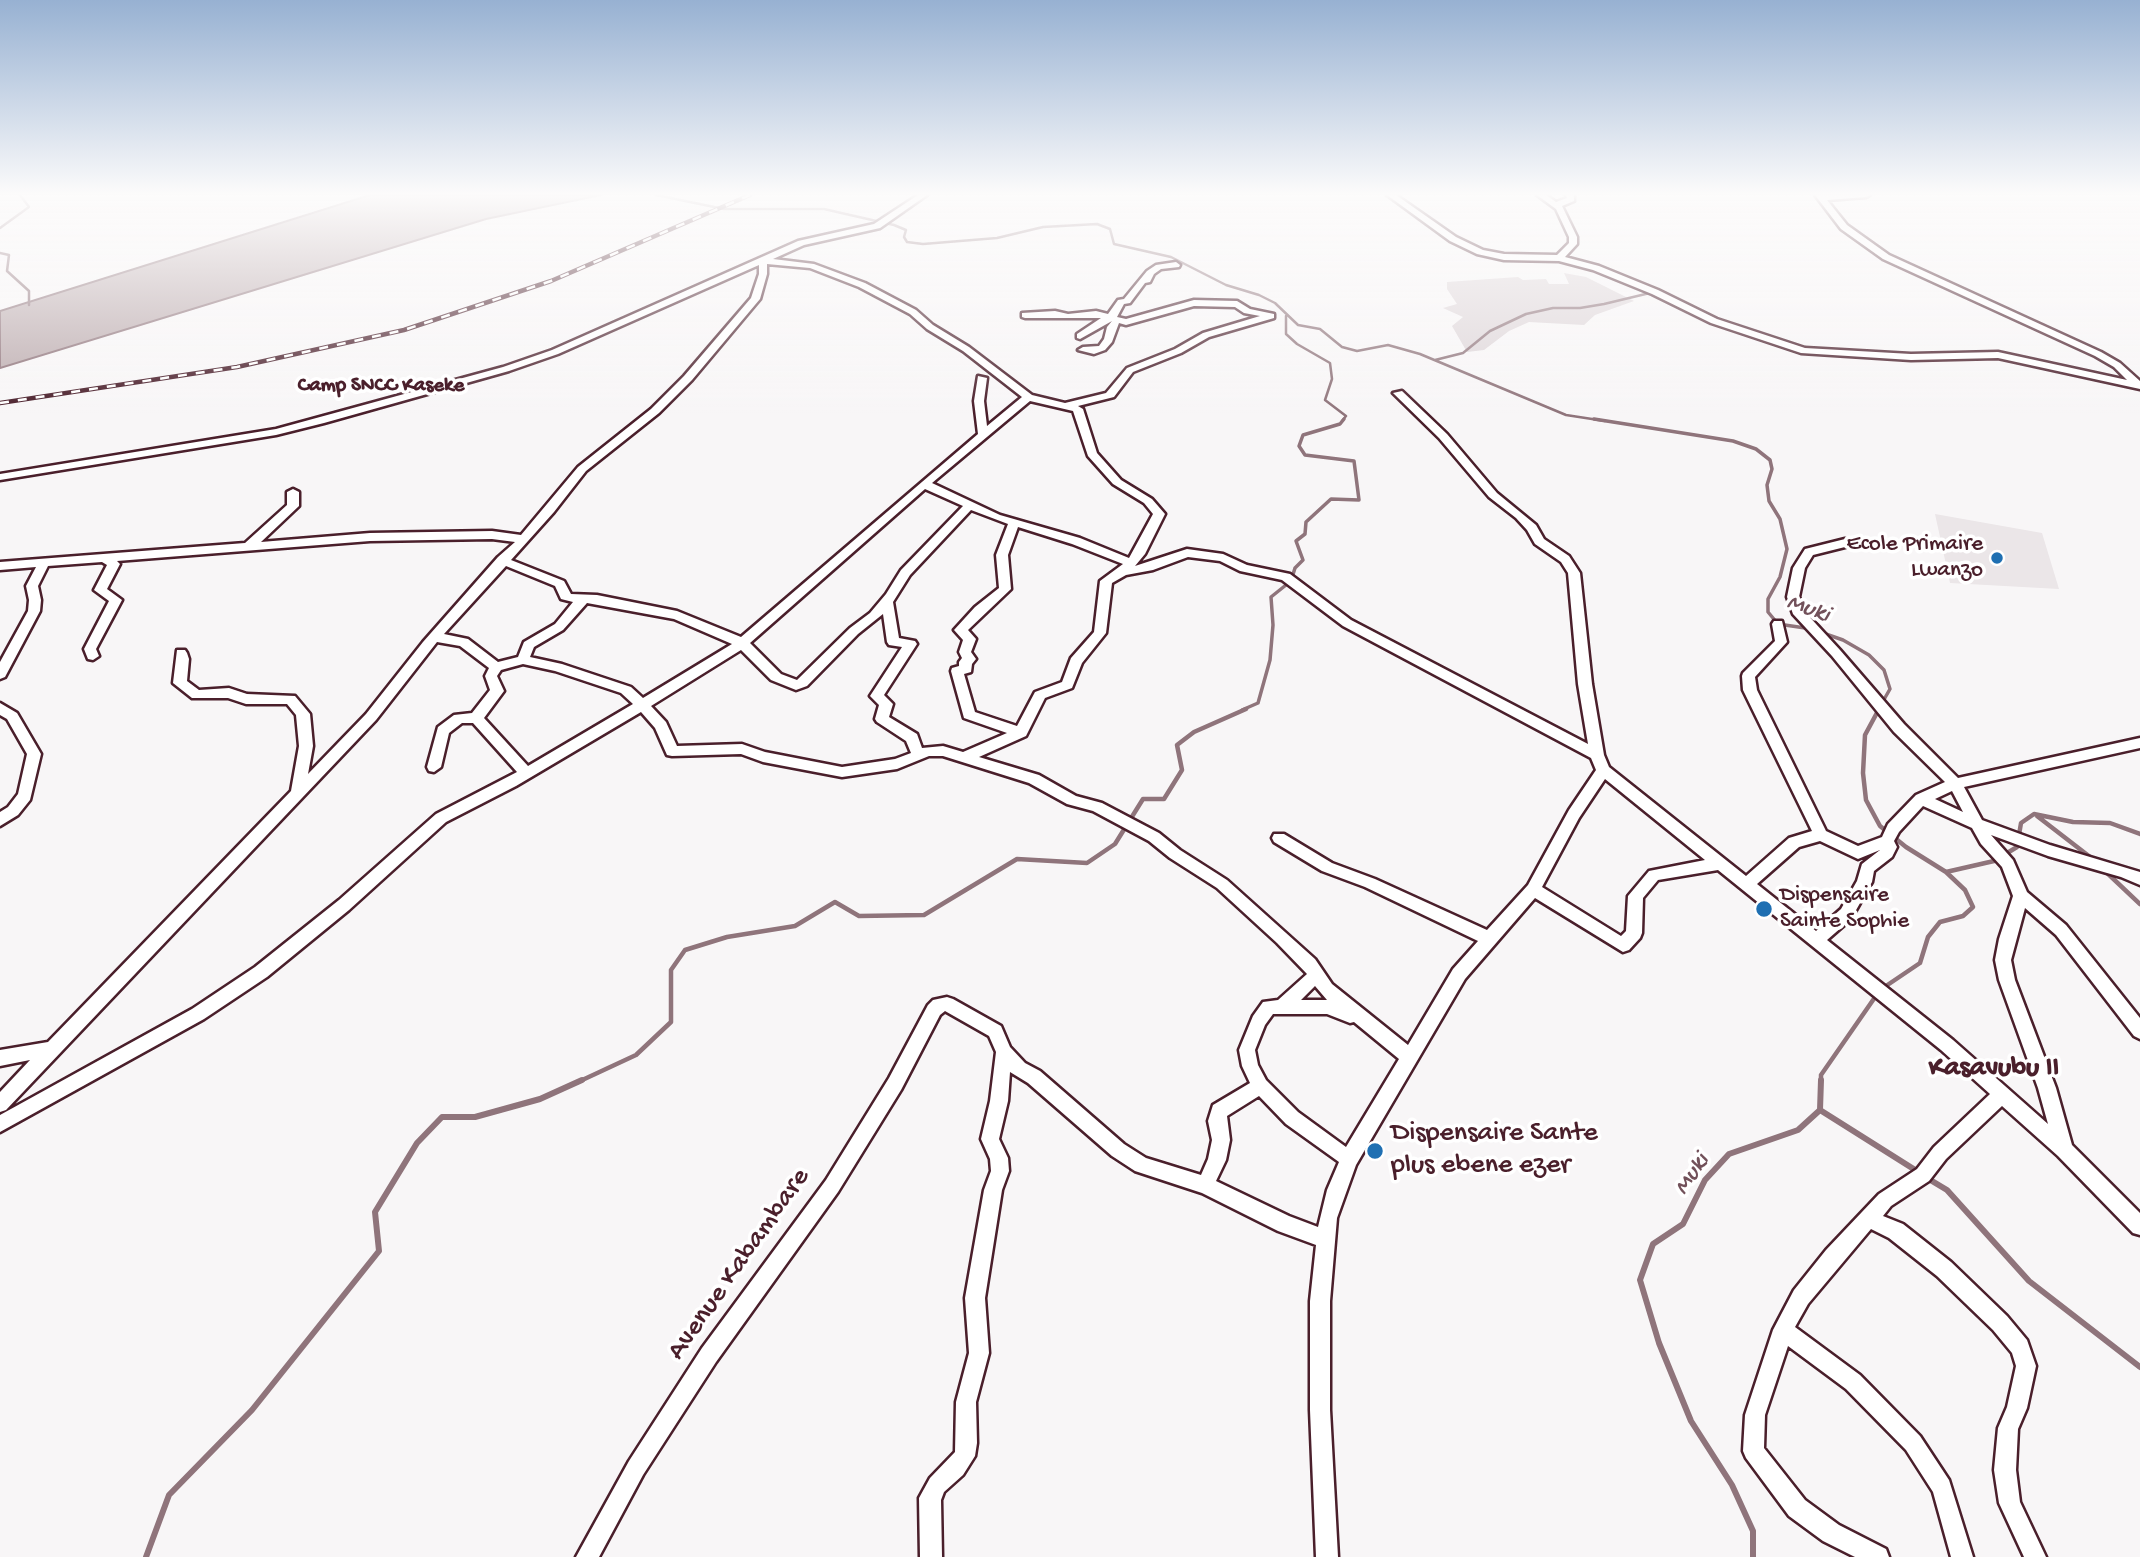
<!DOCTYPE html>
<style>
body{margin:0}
canvas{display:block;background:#f8f6f7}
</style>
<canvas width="2140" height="1557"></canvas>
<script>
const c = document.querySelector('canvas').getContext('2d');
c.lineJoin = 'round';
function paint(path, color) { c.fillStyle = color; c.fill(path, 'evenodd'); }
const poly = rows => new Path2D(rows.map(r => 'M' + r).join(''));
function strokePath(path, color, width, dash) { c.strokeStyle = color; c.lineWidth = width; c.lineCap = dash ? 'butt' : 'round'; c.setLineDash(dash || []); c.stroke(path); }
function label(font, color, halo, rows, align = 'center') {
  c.font = font + ' "Gochi Hand",sans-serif'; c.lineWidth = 7; c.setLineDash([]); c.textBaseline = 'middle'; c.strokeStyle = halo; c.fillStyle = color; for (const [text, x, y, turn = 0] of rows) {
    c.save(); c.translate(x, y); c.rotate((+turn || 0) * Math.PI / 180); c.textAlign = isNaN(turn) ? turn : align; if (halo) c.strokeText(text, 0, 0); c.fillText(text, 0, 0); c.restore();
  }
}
const built = poly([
 [1935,514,2042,533,2059,589,1950,583]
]);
const green = poly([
 [1564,273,1586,277,1634,301,1595,315,1584,325,1529,322,1509,331,1484,350,1467,352,1452,326,1463,317,1443,308,1457,304,1447,289,1447,282,1518,277,1523,280,1546,279,1549,284,1569,284]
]);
const water = poly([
 [370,195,601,195,486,219,0,368,0,311,370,195]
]);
const streamFar3 = poly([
 [656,195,724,209,824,209,894,225,906,230,904,237,907,242,923,244,997,238,1043,227,1097,224,1110,229,1114,244,1171,257,1226,285,1259,295,1275,303,1298,325,1320,329,1342,347,1357,351,1388,345,1420,354,1566,415,1605,421],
 [0,228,29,207,20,195],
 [0,253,9,255,7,271,29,291,29,305],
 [1286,316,1286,334,1297,344,1330,363,1332,379,1325,400,1346,416,1342,421],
 [1435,360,1463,353,1490,331,1526,314,1553,308,1580,308,1604,304,1654,292]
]);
const streamFar2 = poly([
 [1594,419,1733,441,1756,449,1770,460,1772,469,1767,485,1769,501,1780,519,1787,549,1780,577,1768,599,1768,612,1778,624,1812,629],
 [1820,632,1843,640,1869,655,1884,670,1890,689,1878,710],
 [1242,710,1258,703,1270,660,1273,625,1271,597,1291,581,1295,568,1303,560,1296,541,1305,534,1306,522,1331,499,1359,500,1354,461,1305,455,1299,446,1303,435,1340,424,1344,419]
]);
const streamFar1 = poly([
 [2037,816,2094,860],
 [2105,871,2140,904],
 [1946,872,1994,861,2017,847,2021,823,2034,814,2073,822,2110,823,2140,834],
 [578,1082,636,1055,671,1022,671,970,685,950,727,937,795,926,835,902,859,916,924,915,1017,859,1087,863,1115,844,1143,799,1164,799,1182,770,1177,745,1194,732,1246,709],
 [1821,1082,1821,1075,1880,990,1920,963,1928,937,1940,922,1963,916,1973,907,1965,890,1946,872,1906,847,1880,826,1866,800,1863,773,1865,735,1879,709]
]);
const stream = poly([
 [1820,1110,1920,1173],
 [1927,1178,1947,1190,2029,1281,2140,1367],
 [146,1557,169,1495,252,1410,379,1251,375,1212,417,1143,442,1117,475,1117,540,1099,582,1080],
 [1753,1557,1753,1531,1732,1485,1691,1421,1659,1343,1640,1280,1653,1244,1683,1224,1705,1180,1729,1154,1798,1130,1820,1110,1821,1080]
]);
const minor = poly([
 [918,195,927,195,880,228,804,245,773,259,814,264,865,283,916,310,933,325,969,347,1032,395,1065,403,1106,393,1127,368,1175,349,1203,333,1260,316,1244,313,1235,307,1194,306,1126,325,1119,323,1112,342,1105,350,1094,354,1078,350,1083,347,1099,346,1104,339,1107,327,1112,321,1080,339,1077,338,1077,334,1101,318,1025,318,1022,317,1022,313,1055,311,1068,314,1096,311,1108,314,1118,300,1124,299,1147,271,1156,265,1176,262,1180,265,1179,267,1161,269,1154,274,1150,282,1145,283,1130,303,1124,304,1117,317,1126,319,1194,300,1237,301,1250,309,1274,314,1274,318,1209,337,1181,353,1133,372,1114,397,1078,406,1083,409,1097,453,1121,480,1152,499,1165,514,1145,554,1135,566,1187,549,1223,554,1247,565,1290,574,1351,620,1588,744,1578,684,1568,573,1561,562,1535,544,1527,530,1516,518,1489,497,1439,438,1393,393,1402,391,1447,434,1497,493,1536,525,1544,539,1569,556,1580,573,1592,684,1604,755,1609,767,1746,876,1789,838,1812,831,1743,690,1742,676,1743,673,1775,641,1772,624,1774,621,1782,621,1787,642,1755,677,1757,690,1826,831,1858,846,1882,837,1888,824,1916,795,1945,782,1894,732,1832,656,1793,614,1787,597,1793,568,1805,549,1845,539,1849,540,1849,546,1813,555,1805,568,1799,597,1805,612,1840,650,1904,724,1958,778,2140,738,2140,748,1964,787,1982,820,2050,845,2140,872,2140,885,2121,877,2048,856,1991,835,2013,860,2027,892,2066,925,2140,1018,2140,1039,2134,1036,2056,935,2025,908,2011,960,2015,980,2056,1088,2072,1145,2140,1213,2140,1235,2133,1233,2058,1156,2002,1106,1946,1159,1929,1181,1891,1206,1883,1216,1903,1224,1951,1262,2007,1316,2027,1340,2036,1366,2027,1408,2018,1429,2016,1470,2020,1502,2046,1557,2024,1557,1999,1503,1994,1470,1998,1428,2007,1407,2016,1366,2012,1353,1993,1330,1937,1276,1889,1238,1871,1229,1808,1304,1795,1327,1860,1375,1920,1436,1949,1480,1973,1557,1951,1557,1933,1492,1906,1450,1846,1389,1788,1346,1765,1415,1764,1448,1805,1500,1839,1525,1886,1549,1889,1557,1855,1557,1823,1541,1789,1516,1746,1458,1743,1451,1745,1415,1773,1330,1794,1290,1826,1250,1879,1194,1917,1169,1934,1147,1990,1094,1941,1050,1718,870,1658,880,1643,898,1642,933,1640,938,1629,950,1623,952,1535,898,1465,979,1356,1165,1337,1218,1330,1301,1330,1410,1338,1557,1316,1557,1310,1410,1310,1301,1316,1245,1278,1231,1202,1193,1135,1171,1112,1156,1028,1083,1010,1072,1008,1101,999,1139,1008,1158,1009,1171,1002,1190,985,1298,989,1353,976,1402,977,1443,975,1456,963,1475,944,1492,941,1500,942,1557,920,1557,919,1498,930,1478,955,1452,956,1402,969,1353,965,1298,984,1190,991,1171,990,1159,981,1139,990,1101,996,1052,989,1036,945,1011,940,1015,901,1090,838,1192,716,1362,643,1475,599,1557,576,1557,629,1461,702,1348,826,1180,889,1078,928,1005,933,1000,947,997,953,999,1001,1026,1010,1047,1025,1063,1040,1071,1124,1144,1146,1158,1201,1175,1208,1159,1212,1140,1208,1121,1213,1105,1250,1083,1242,1066,1239,1050,1253,1016,1263,1002,1278,1000,1307,974,1277,943,1217,888,1170,858,1149,841,1093,811,1067,804,1029,783,943,756,929,756,897,769,842,777,763,762,741,754,672,756,667,755,655,728,641,712,516,786,446,822,349,910,267,977,204,1019,0,1132,0,1115,192,1009,255,967,339,900,436,814,517,772,473,723,462,723,449,733,441,767,434,772,429,771,427,767,438,727,454,715,472,713,490,690,485,676,489,668,460,646,437,642,376,720,6,1110,0,1112,0,1092,30,1060,0,1066,0,1050,48,1042,291,791,299,746,296,715,287,704,246,704,228,698,192,698,173,683,177,650,185,650,187,653,189,659,187,681,199,690,229,688,247,694,295,696,310,714,313,746,308,774,366,714,423,642,498,557,515,542,492,539,370,541,117,561,120,564,107,589,122,600,96,649,99,656,93,660,88,659,84,649,109,601,94,590,107,565,102,562,48,566,38,586,41,600,40,611,5,677,0,679,0,662,28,611,29,600,26,586,36,567,0,570,0,562,245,543,287,505,287,492,293,489,299,492,299,506,261,542,370,533,492,531,521,535,578,467,651,409,684,376,751,298,759,274,759,265,558,354,509,371,324,423,276,435,0,480,0,474,276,429,503,367,552,350,798,241,874,224,918,195],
 [767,264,810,268,859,287,910,314,927,329,963,351,1022,397,987,426,984,401,987,378,978,376,974,401,978,434,741,637,677,611,597,595,571,594,564,581,511,560,554,512,586,471,659,413,692,380,760,299,767,274,767,264],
 [1030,401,1073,411,1088,456,1113,484,1144,503,1153,514,1129,558,1080,538,1000,515,932,483,1030,401],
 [925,489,963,506,901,570,886,594,870,613,850,628,797,680,781,674,750,643,925,489],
 [971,510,1008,524,996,555,999,588,975,607,954,630,963,640,959,652,962,658,959,662,959,666,952,668,951,671,964,718,1007,733,963,752,943,746,922,748,917,734,889,717,893,704,884,695,917,644,915,641,899,638,893,602,910,575,971,510],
 [1018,527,1072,544,1123,564,1100,581,1094,632,1071,658,1062,682,1035,692,1017,726,975,712,964,674,971,672,972,664,976,659,971,652,976,639,968,630,1011,589,1008,555,1018,527],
 [1188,557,1220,561,1240,571,1282,580,1343,626,1591,758,1596,770,1569,810,1528,885,1487,930,1375,879,1332,863,1284,834,1274,834,1272,838,1274,842,1322,871,1365,887,1478,941,1453,969,1408,1045,1332,984,1315,959,1227,880,1180,850,1159,833,1102,803,1076,796,1039,775,979,757,1026,736,1045,698,1072,688,1082,663,1106,633,1112,583,1126,575,1153,570,1188,557],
 [506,566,555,586,561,599,573,602,555,624,524,642,518,657,498,662,468,639,444,634,506,566],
 [587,603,674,619,732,644,643,698,631,687,562,664,530,657,534,647,563,630,587,603],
 [883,614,887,642,889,645,902,647,870,696,879,705,875,719,877,722,906,741,911,753,895,759,842,767,765,752,742,744,677,746,666,722,651,706,741,650,771,680,796,690,807,686,858,634,883,614],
 [523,664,555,671,621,693,633,704,528,766,484,718,504,691,497,676,501,670,523,664],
 [1605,779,1705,860,1649,871,1628,896,1626,931,1621,936,1542,887,1579,818,1605,779],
 [1952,791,1963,812,1935,799,1952,791],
 [1923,806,1972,828,1981,844,2002,867,2013,896,1999,939,1995,960,1999,980,2038,1088,2048,1124,1953,1040,1827,940,1851,919,1872,882,1874,871,1892,857,1897,847,1894,841,1899,832,1923,806],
 [1820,841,1858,859,1880,850,1862,864,1857,881,1841,909,1816,931,1757,884,1799,847,1820,841],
 [1315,986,1327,1000,1301,1000,1315,986],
 [1273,1014,1327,1014,1350,1023,1354,1022,1399,1059,1346,1147,1298,1112,1266,1080,1258,1065,1255,1050,1265,1025,1273,1014],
 [1259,1096,1286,1124,1339,1162,1327,1190,1318,1227,1289,1216,1216,1181,1226,1160,1230,1140,1227,1116,1259,1096],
 [1387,195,1396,195,1456,237,1483,250,1504,254,1557,255,1569,243,1569,237,1556,209,1537,195,1546,195,1556,202,1567,198,1566,195,1574,195,1574,201,1562,206,1577,237,1577,244,1565,257,1599,266,1658,290,1717,319,1805,348,1911,354,1998,352,2127,380,2114,367,2095,356,1883,259,1841,229,1815,195,1870,195,1866,197,1827,200,1847,225,1889,255,2101,352,2120,363,2140,381,2140,389,1998,358,1911,360,1801,353,1711,323,1652,294,1593,270,1559,261,1504,260,1477,254,1450,241,1387,195],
 [0,703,17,713,41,754,30,800,18,815,0,826,0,812,8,807,18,794,27,754,7,719,0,715,0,703]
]);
const rail = poly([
 [0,403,237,367,404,330,551,281,750,195]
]);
const markers = [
 [1997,558,7,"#1f6fb2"],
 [1764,909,9,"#1f6fb2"],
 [1375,1151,9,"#1f6fb2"]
];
const farNeighbourhoodnames = [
 ["Camp SNCC Kaseke",381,387]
];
const poiNames = [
 ["Ecole Primaire",1983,545],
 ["Lwanzo",1983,571],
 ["Dispensaire",1780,896,"left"],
 ["Sainte Sophie",1780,922,"left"]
];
const waterNames = [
 ["Muki",1808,610,19],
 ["Muki",1693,1175,-56]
];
const nearNeighbourhoodnames = [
 ["Kasavubu II",1994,1070]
];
const nearPoinames = [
 ["Dispensaire Sante",1391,1135],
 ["plus ebene ezer",1391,1167]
];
const nearStreetnames = [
 ["Avenue Kabambare",740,1265,-55]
];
paint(built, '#ebe6e8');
paint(green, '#ded6d9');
paint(water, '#bdadb0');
strokePath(water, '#8f747b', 2);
strokePath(streamFar3, '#8f747b', 2.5);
strokePath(streamFar2, '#8f747b', 3.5);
strokePath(streamFar1, '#8f747b', 4.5);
strokePath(stream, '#8f747b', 6);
strokePath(minor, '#4a1f2b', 5);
paint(minor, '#fff');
strokePath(rail, '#4a1f2b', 4.5);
strokePath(rail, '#fff', 2.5, [9]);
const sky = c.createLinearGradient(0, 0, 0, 413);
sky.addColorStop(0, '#97b1d2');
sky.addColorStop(0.47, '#fcfbfb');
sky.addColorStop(1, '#fcfbfb00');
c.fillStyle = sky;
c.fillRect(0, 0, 2140, 413);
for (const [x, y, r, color] of markers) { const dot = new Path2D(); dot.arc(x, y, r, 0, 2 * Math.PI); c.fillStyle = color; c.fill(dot); strokePath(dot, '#fff', 2.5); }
label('bold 21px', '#4a1f2b', '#fff', farNeighbourhoodnames);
label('23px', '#4a1f2b', '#fff', poiNames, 'right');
label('italic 24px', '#72515a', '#fff', waterNames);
label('bold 28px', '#4a1f2b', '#fff', nearNeighbourhoodnames);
label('28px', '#4a1f2b', '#fff', nearPoinames, 'left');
label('28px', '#4a1f2b', '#fff', nearStreetnames);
</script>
